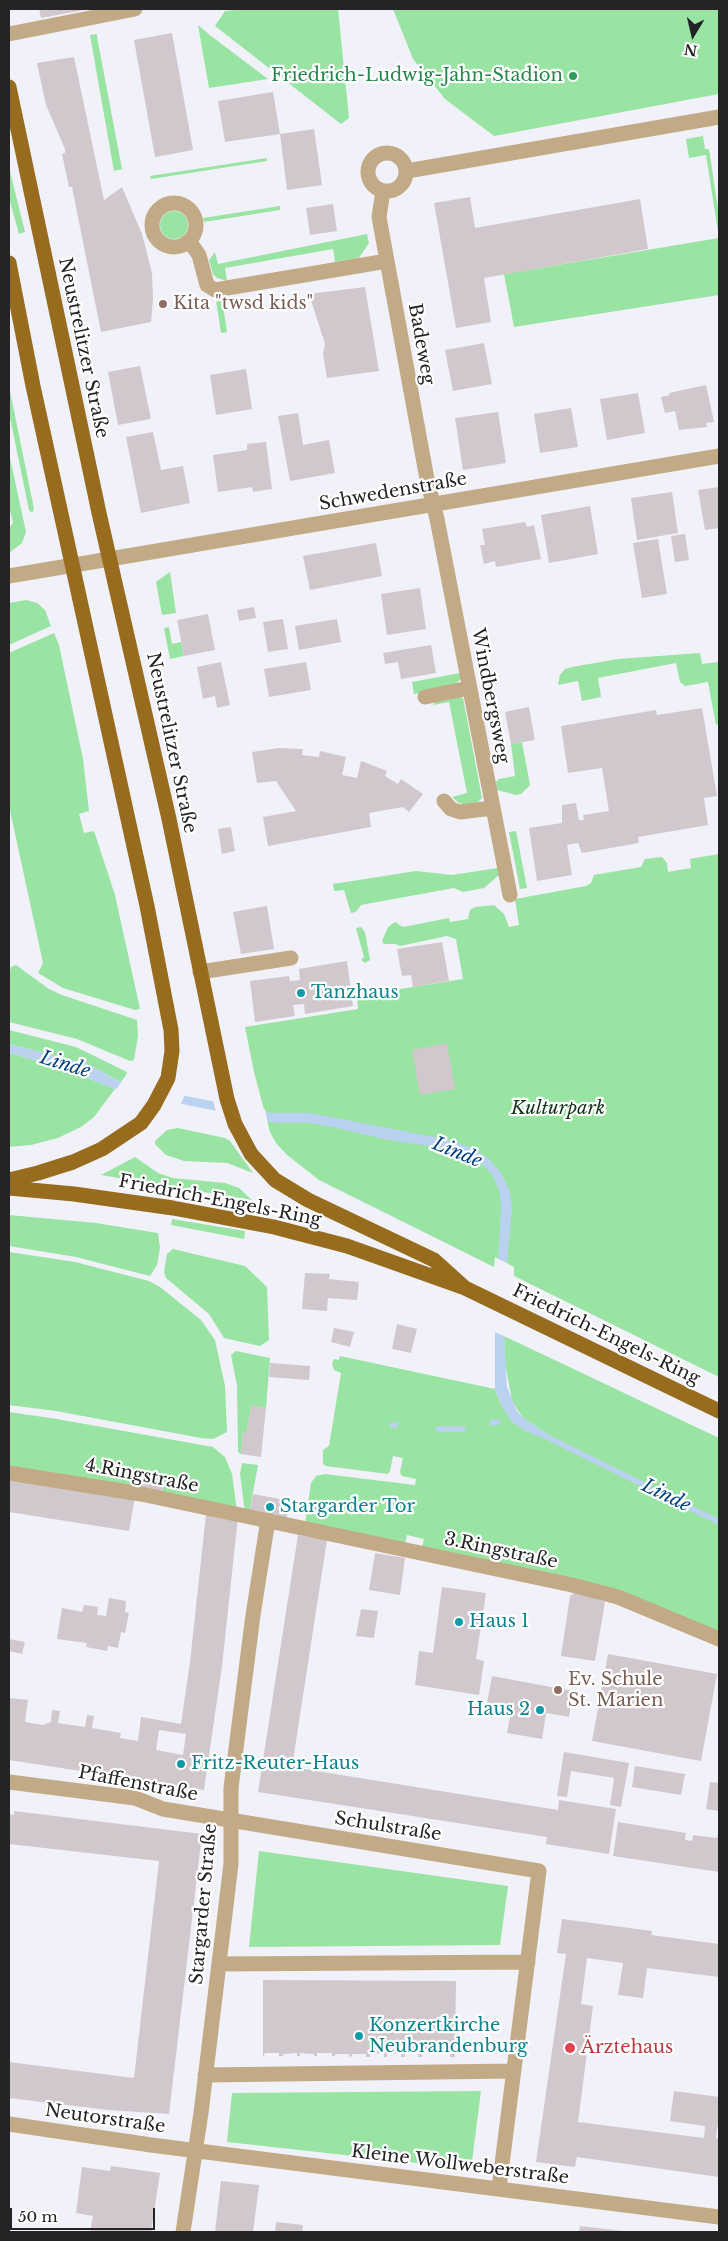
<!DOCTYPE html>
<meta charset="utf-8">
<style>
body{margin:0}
#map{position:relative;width:728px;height:2241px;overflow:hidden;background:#f1f1fa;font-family:"Libre Baskerville",serif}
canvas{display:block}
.frame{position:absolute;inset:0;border:10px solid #242427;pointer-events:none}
.north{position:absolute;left:668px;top:10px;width:50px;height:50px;-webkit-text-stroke:4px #fff;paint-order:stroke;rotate:189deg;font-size:14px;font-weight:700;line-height:20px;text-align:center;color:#242427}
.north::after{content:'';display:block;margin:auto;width:18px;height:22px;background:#242427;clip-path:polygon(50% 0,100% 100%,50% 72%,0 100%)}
.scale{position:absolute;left:10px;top:2208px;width:145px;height:22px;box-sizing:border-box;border:2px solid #242427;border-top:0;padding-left:6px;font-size:15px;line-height:18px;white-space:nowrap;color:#242427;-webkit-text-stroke:4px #fff;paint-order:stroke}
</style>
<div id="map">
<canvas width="728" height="2241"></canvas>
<div class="frame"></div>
<div class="north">N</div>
<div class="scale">50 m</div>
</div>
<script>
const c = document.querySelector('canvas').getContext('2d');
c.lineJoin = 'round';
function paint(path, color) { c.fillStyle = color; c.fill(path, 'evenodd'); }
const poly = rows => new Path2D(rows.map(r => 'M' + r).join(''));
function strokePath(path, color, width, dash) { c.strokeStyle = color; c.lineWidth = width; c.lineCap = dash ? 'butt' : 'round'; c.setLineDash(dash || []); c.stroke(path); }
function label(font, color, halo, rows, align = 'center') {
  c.font = font + ' "Libre Baskerville",serif'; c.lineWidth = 4.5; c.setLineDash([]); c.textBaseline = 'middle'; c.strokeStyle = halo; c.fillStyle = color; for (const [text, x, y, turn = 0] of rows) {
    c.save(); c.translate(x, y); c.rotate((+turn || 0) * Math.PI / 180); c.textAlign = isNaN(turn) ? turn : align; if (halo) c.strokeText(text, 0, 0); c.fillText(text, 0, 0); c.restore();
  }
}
const green = poly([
 [244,9,338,9,349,118,341,124,215,26,225,11],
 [393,9,719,9,719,94,494,136,445,99,413,59],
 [198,25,211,36,268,79,209,88],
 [97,34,97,37,122,169,114,171,90,35],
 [703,136,705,149,709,149,719,215,719,295,514,327,504,274,719,238,706,155,689,158,686,139],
 [267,158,267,161,151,179,150,176],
 [9,167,25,232,19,234,9,198],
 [280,206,280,210,204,222,203,218],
 '160 225a14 14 0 1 1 28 0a14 14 0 1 1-28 0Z',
 [367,234,369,243,359,258,335,262,333,249,225,268,227,281,217,278,213,274,209,260,215,252,218,264],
 [222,299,227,332,221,333,216,300],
 [9,386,34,509,32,513,29,510,9,413],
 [9,453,26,532,22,543,9,553,9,528,13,523,9,506],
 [170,572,176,613,162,615,156,582],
 [26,600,37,603,45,610,51,626,9,645,9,603],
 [169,627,172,644,181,642,184,656,170,659,164,628],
 [54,633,59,645,83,759,89,811,79,814,84,833,94,831,115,895,140,1009,135,1010,63,988,38,973,43,963,9,806,9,653],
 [700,653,702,664,719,662,719,724,716,725,708,682,685,686,680,682,676,663,598,678,601,697,582,701,578,681,558,685,560,675,565,669,572,667,618,659],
 [460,673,462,678,453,686,414,694,412,682],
 [457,695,463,698,482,798,476,804,467,805,459,803,452,797,467,793,449,702,433,705,437,699],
 [522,742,530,785,521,794,516,795,497,790,496,782,499,779,515,776,511,744],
 [516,831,527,888,520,889,509,832],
 [719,854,719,1377,514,1276,514,1267,495,1257,494,1267,319,1180,287,1155,276,1143,270,1132,254,1072,245,1027,358,1009,357,996,463,979,456,939,447,936,400,946,395,944,384,944,382,941,388,927,395,922,403,927,449,918,450,922,468,919,470,910,475,907,494,905,504,914,509,927,519,925,515,899,586,886,591,883,594,875,641,867,645,859,662,857,667,863,668,872,691,868,690,859],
 [498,868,499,875,484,888,463,892,454,888,361,905,356,912,351,913,344,890,334,891,333,884,416,871,452,875],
 [361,927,365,932,370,960,365,963,361,960,364,957,356,928],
 [16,965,49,989,62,995,137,1020,138,1036,134,1060,130,1061,77,1039,9,1022,9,975,11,967],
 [9,1030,76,1047,127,1072,126,1075,121,1082,87,1064,9,1044],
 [9,1053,60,1067,115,1089,94,1117,81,1127,58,1138,31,1145,9,1147],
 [178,1128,225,1138,230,1141,253,1173,227,1163,184,1161,166,1155,155,1144,155,1141,167,1130],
 [135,1157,158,1173,173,1178,225,1183,239,1188,252,1200,101,1175],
 [9,1215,96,1223,158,1233,160,1248,157,1265,150,1276,76,1257,9,1246],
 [172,1219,245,1231,244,1239,171,1225],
 [173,1249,245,1266,267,1287,269,1340,260,1346,224,1338,209,1314,166,1278,164,1272,167,1254],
 [9,1252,75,1262,149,1281,160,1287,201,1320,215,1340,225,1386,227,1432,213,1439,201,1438,56,1411,9,1405],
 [504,1336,719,1438,719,1634,422,1547,424,1539,407,1535,405,1544,305,1524,311,1483,316,1476,325,1474,415,1485,416,1479,402,1476,400,1472,403,1458,393,1456,390,1471,388,1474,326,1466,323,1464,323,1450,329,1446,341,1373,334,1370,332,1363,334,1359,339,1360,340,1356,495,1389,501,1405,551,1436,523,1418,512,1401,505,1363],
 [236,1351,270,1358,266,1408,251,1406,247,1432,243,1432,241,1454,238,1452,237,1386,231,1355],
 [9,1412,57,1419,213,1447,225,1457,232,1474,237,1511,162,1492,164,1482,144,1478,142,1488,9,1467],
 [242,1463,258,1465,249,1514,245,1513,240,1474],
 [259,1851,508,1886,500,1945,249,1947],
 [481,2091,471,2169,227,2142,232,2093]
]);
const water = poly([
 [9,1044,87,1064,125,1084,272,1113,310,1113,445,1139,469,1147,488,1158,501,1173,509,1189,512,1208,507,1263,504,1336,507,1387,517,1411,523,1418,551,1436,551,1439,548,1440,527,1432,512,1422,501,1405,495,1389,495,1332,501,1206,499,1190,493,1176,483,1165,465,1156,442,1148,384,1139,328,1126,307,1123,277,1123,122,1092,60,1067,9,1053]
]);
const pier = poly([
 [123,1080,265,1109,268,1124,187,1109,114,1092],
 [185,1094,213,1100,216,1112,180,1106],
 [496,1258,509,1264,506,1337,493,1331]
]);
const stream = poly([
 [492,1423,498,1422],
 [392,1425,396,1425],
 [438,1429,463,1429],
 [545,1436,719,1522]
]);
const building = poly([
 [39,9,84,9,84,10,41,18],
 [172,33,193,150,155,157,134,40],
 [74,57,104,200,122,187,142,234,152,273,153,299,151,322,101,332,72,187,69,187,62,154,65,153,65,149,46,105,37,63],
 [273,92,280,134,225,142,218,101],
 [314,129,322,185,287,190,280,134],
 [470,197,475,228,640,199,648,249,484,278,491,322,456,328,434,203],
 [333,204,337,231,310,235,306,208],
 [365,287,379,371,327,378,323,354,325,344,309,294],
 [484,343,492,384,453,391,445,350],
 [140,366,151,419,118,425,108,372],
 [246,369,252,409,216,415,210,375],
 [706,385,714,422,706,423,707,427,679,430,675,411,665,413,661,397,670,395,669,393],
 [638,393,645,433,607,440,600,399],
 [571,408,578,447,540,453,534,414],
 [498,412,506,463,463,470,455,418],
 [298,413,303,445,329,440,335,473,290,481,278,416],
 [153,432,161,470,183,466,190,503,141,513,126,437],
 [266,442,272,489,253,492,252,487,218,492,213,455,247,450,247,444],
 [719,487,719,528,705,530,698,490],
 [672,492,678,533,637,540,631,498],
 [590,506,598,554,549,563,541,515],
 [525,522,527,527,534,525,541,559,496,567,495,561,484,564,480,545,485,545,482,529],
 [685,534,689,560,675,562,671,536],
 [658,539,667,594,642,598,633,543],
 [376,543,382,576,310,590,303,556],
 [420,588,426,629,387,635,381,594],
 [254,607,256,618,239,621,237,610],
 [208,614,215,650,184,656,177,620],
 [283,619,288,649,268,652,263,622],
 [337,619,341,642,299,650,295,626],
 [431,645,436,673,401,679,398,662,385,664,383,653],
 [221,662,230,705,217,708,215,696,203,699,197,667],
 [306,662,311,690,269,697,264,669],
 [529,707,535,740,511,744,505,712],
 [702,708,717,796,704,798,708,825,638,837,639,843,582,853,578,843,567,845,572,875,537,881,529,828,562,823,562,805,576,803,579,820,584,820,583,815,609,811,602,768,568,773,561,726,656,710,657,715],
 [279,748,303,749,302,755,319,757,320,751,346,757,342,775,357,778,361,761,387,771,385,776,398,784,401,779,423,794,409,812,403,807,369,813,371,827,268,846,263,817,296,811,276,781,257,783,252,752],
 [231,827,235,851,222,854,218,829],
 [267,906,274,949,241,954,233,912],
 [442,942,449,981,413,987,411,975,402,976,397,949],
 [347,961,353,1006,305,1014,304,1004,293,1005,295,1016,255,1022,250,981,289,976,290,981,300,980,299,969],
 [447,1043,455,1089,420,1095,412,1050],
 [305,1273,330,1274,329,1279,359,1282,357,1300,328,1298,327,1311,302,1309],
 [397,1324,417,1329,411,1353,392,1349],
 [334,1328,354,1332,350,1347,331,1342],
 [270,1363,310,1366,309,1380,269,1377],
 [251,1405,266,1408,261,1457,241,1454,243,1432,247,1432],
 [9,1478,135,1497,129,1531,9,1512],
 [144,1478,164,1482,162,1494,141,1490],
 [253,1494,290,1501,286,1521,249,1514],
 [206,1514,238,1517,222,1666,204,1790,9,1760,9,1698,28,1700,25,1722,43,1725,51,1722,52,1710,60,1711,58,1723,85,1727,87,1715,94,1716,92,1728,121,1733,120,1738,138,1741,141,1717,181,1724,190,1662],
 [159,1730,186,1734,183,1755,156,1750],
 [298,1535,327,1540,292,1767,558,1810,559,1800,616,1809,609,1854,546,1844,547,1837,258,1792],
 [375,1553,405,1558,400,1595,369,1590],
 [442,1587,486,1593,476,1659,484,1661,479,1695,415,1685,419,1651,433,1653],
 [577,1591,605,1602,595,1661,561,1656,570,1596],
 [109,1598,126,1601,125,1612,129,1613,125,1633,121,1632,118,1648,108,1646,107,1651,86,1647,87,1643,57,1639,62,1608,82,1612,84,1605,98,1607,97,1615,106,1616],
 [361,1609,378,1611,374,1638,356,1636],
 [9,1639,25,1642,22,1654,9,1651],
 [608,1654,717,1674,701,1761,592,1741],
 [492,1676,573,1691,569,1717,546,1713,542,1739,507,1733,512,1707,487,1703],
 [564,1752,629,1763,621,1807,610,1805,614,1778,571,1771,567,1797,557,1796],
 [635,1766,685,1774,681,1795,632,1787],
 [710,1782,719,1783,719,1811,706,1809],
 [14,1811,202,1834,169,2114,108,2110,9,2098,9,2062,134,2078,159,1861,9,1844,9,1814,14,1815],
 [618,1822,686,1833,685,1840,692,1841,693,1835,717,1838,719,1828,719,1872,613,1856],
 [562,1919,652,1931,651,1935,719,1944,719,1977,647,1968,643,1998,618,1995,623,1963,587,1958,581,2004,593,2006,578,2122,704,2138,705,2126,670,2121,674,2091,719,2097,719,2127,717,2127,716,2138,719,2139,719,2177,577,2157,575,2167,536,2162,566,1954,557,1953],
 [263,1980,456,1981,455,2057,450,2057,450,2054,422,2053,422,2057,418,2057,418,2053,405,2053,405,2057,401,2057,401,2054,387,2053,387,2057,384,2057,384,2054,370,2053,370,2057,366,2057,366,2054,352,2054,352,2056,349,2057,349,2054,335,2054,335,2056,332,2056,332,2053,317,2053,317,2056,314,2056,314,2054,300,2053,300,2056,297,2056,297,2053,283,2054,283,2056,279,2056,279,2053,265,2053,263,2057],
 [111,2166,160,2173,151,2232,90,2232,93,2216,76,2213,82,2167,110,2171],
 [221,2181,259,2185,253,2232,215,2232],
 [276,2222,303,2225,302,2232,275,2232],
 [580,2226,623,2231,623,2232,579,2232]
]);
const minor = poly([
 [9,34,135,9],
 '368 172a19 19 0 1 1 38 0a19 19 0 1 1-38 0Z',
 [407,171,719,117],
 [383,191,379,217,427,479,437,519,510,895],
 '152 225a22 22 0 1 1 44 0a22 22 0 1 1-44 0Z',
 [189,241,199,255,207,285,215,290,387,261],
 [9,576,719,456],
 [425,697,469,688],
 [444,801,451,809,460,812,493,808],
 [200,972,291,958],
 [9,1473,141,1494,572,1585,618,1597,719,1639],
 [9,1782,135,1798,163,1809,539,1871,499,2188],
 [219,1964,528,1962],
 [205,2075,514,2071],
 [9,2124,151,2145,719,2217],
 [183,2232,201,2113,231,1864,231,1788,253,1615,268,1520]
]);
const major = poly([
 [9,87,99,513,169,819,227,1099,235,1124,251,1154,275,1180,308,1200,434,1260,465,1288],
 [9,263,33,386,147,906,171,1030,172,1051,168,1078,154,1105,141,1123,102,1149,73,1162,38,1173,9,1180],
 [9,1188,74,1194,173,1208,274,1227,347,1246,465,1288,719,1411]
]);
const markers = [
 [573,76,5,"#2e9e5b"],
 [163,304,5,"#8d6e63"],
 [301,993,5,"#0f9aa8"],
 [270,1507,5,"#0f9aa8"],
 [459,1622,5,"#0f9aa8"],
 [558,1690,5,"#8d6e63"],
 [540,1710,5,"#0f9aa8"],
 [181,1764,5,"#0f9aa8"],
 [359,2036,5,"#0f9aa8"],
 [570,2048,6,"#e0444e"]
];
const leisureNames = [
 ["Friedrich-Ludwig-Jahn-Stadion",563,76]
];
const educationNames = [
 ["Kita \"twsd kids\"",173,304],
 ["Ev. Schule",568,1680],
 ["St. Marien",568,1701]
];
const streetNames = [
 ["Badeweg",421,344,80],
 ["Neustrelitzer Straße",83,348,78],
 ["Schwedenstraße",393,492,-10],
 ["Windbergsweg",490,696,79],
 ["Neustrelitzer Straße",171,743,78],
 ["Friedrich-Engels-Ring",220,1201,11],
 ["Friedrich-Engels-Ring",606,1335,26],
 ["4.Ringstraße",142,1476,11],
 ["3.Ringstraße",501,1551,12],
 ["Pfaffenstraße",138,1784,11],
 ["Schulstraße",388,1827,9],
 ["Stargarder Straße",204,1904,-85],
 ["Neutorstraße",105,2119,8],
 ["Kleine Wollweberstraße",460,2165,7]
];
const cultureNames = [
 ["Tanzhaus",311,993],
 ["Stargarder Tor",280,1507],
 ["Haus 1",469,1622],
 ["Haus 2",530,1710,"right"],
 ["Fritz-Reuter-Haus",191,1764],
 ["Konzertkirche",369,2026],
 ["Neubrandenburg",369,2047]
];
const parkNames = [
 ["Kulturpark",558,1109]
];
const healthNames = [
 ["Ärztehaus",581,2048]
];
const waterNames = [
 ["Linde",65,1065,17],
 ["Linde",457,1153,22],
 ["Linde",666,1496,26]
];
paint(green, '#99e3a3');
paint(water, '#bad1f0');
paint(pier, '#f1f1fa');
strokePath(stream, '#bad1f0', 5.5);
paint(building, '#d1c8ce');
strokePath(minor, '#c2aa86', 15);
strokePath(major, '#976c1e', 15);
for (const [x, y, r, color] of markers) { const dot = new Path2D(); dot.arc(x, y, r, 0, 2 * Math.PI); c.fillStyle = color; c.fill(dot); strokePath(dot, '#fff', 2); }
label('18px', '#27864d', '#fff', leisureNames, 'right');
label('18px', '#785e54', '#fff', educationNames, 'left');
label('18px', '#242427', '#fff', streetNames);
label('18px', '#0d838f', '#fff', cultureNames, 'left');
label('italic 18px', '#14351a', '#fff', parkNames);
label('18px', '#be3a42', '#fff', healthNames, 'left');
label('italic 19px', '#024081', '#fff', waterNames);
</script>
